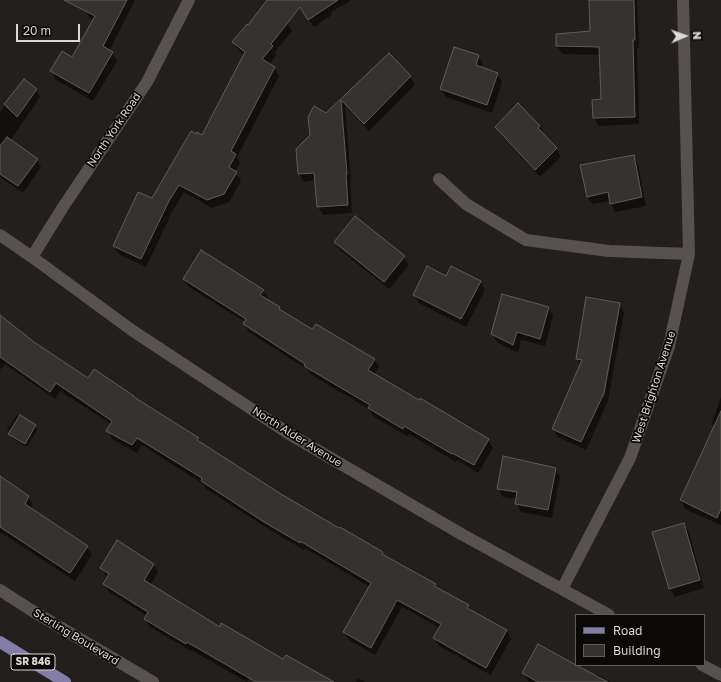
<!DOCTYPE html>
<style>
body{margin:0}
#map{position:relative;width:721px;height:682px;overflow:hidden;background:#221f1c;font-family:"Golos Text",sans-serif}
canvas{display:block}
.legend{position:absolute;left:575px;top:614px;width:130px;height:52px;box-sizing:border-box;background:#0a0908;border:1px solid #5e5c5b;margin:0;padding:5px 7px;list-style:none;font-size:12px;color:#dbd8d7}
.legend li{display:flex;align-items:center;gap:8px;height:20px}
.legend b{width:20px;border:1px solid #5e5c5b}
.north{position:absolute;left:665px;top:16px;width:40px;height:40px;-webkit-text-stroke:3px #0a0908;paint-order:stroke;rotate:88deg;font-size:11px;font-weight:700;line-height:16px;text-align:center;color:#dbd8d7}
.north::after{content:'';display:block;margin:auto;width:14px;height:18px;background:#dbd8d7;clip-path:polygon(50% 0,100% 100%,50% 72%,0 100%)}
.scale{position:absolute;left:16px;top:24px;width:64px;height:18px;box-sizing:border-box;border:2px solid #dbd8d7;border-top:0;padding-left:5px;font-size:12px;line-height:14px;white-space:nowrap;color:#dbd8d7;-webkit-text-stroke:3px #0a0908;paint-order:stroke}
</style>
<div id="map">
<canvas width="721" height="682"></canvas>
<ul class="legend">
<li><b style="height:5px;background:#837ea6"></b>Road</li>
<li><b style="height:11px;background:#36322f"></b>Building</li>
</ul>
<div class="north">N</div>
<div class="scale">20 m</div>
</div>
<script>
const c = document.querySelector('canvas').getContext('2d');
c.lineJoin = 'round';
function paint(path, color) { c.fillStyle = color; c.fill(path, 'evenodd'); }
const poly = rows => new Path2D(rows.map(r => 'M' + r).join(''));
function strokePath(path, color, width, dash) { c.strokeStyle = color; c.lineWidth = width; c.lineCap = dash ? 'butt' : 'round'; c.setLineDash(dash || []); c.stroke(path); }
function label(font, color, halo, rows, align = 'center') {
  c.font = font + ' "Golos Text",sans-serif'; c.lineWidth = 3.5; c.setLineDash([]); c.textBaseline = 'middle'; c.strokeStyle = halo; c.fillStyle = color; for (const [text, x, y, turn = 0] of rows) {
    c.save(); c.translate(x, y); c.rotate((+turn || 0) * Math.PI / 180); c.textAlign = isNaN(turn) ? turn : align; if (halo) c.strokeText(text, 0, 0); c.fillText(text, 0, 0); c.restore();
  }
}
const shadow = poly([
 [90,0,135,0,109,51,112,52,117,61,93,101,56,80,51,71,72,58,93,20,90,18,85,10],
 [295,0,349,0,350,1,331,12,332,15,314,27],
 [590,0,637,0,639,48,637,48,639,124,599,126,594,118,602,100,600,55,562,54,557,46,557,35,591,32],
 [265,5,287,23,292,31,275,52,277,54,269,65,274,67,279,76,237,157,240,163,235,172,241,181,229,202,212,208,184,192,173,210,146,267,119,254,114,246,152,200,196,136,203,136,244,55,238,50,233,42],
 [389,54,410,77,415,85,369,131,345,106,351,181,350,181,352,213,323,215,318,207,315,180,304,182,299,174,311,135,326,114],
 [478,56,483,64,482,68,497,74,502,82,492,113,446,97,441,89],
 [24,81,36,89,40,97,10,141,37,160,41,167,23,193,0,177,0,112],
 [540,126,544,135,556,148,561,157,540,177,501,135,496,127],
 [633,156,638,164,646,206,615,212,610,201,592,204,587,196],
 [335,242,404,257,409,265,389,289,340,250],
 [184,279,263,290,268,298,267,300,279,308,281,312,312,331,374,359,379,367,374,375,488,440,493,448,478,473,457,460,456,462,409,434,407,436,373,416,369,409,310,374,308,370,249,332,244,324,245,322,189,287],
 [480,281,485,290,466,327,419,303,414,294],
 [619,304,624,312,608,401,586,450,558,437,553,429,581,365,577,359],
 [617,310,619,310,604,398,602,397],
 [549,308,553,316,545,346,521,340,518,353,497,342,492,334],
 [0,317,33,342,88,380,134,399,198,438,202,444,281,495,340,530,383,553,385,557,435,585,437,589,468,606,471,611,507,631,511,639,491,675,439,646,434,638,440,628,402,607,375,655,349,640,344,632,370,587,305,548,304,550,270,530,206,489,203,484,142,445,137,453,112,439,108,431,111,424,60,391,55,399,5,364,0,370],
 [721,397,721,525,685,509,681,500,715,427,712,423],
 [17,415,35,426,37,430,27,447,12,438,7,430],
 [555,468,560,477,552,518,521,512,516,504,517,499,503,497,498,488],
 [0,477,28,497,33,505,31,508,87,547,92,555,75,581,0,532],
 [684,524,689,532,704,588,675,597,670,588],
 [154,564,158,573,150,585,220,628,284,660,332,682,258,682,249,677,247,682,191,650,191,651,150,627,145,619,147,616,109,592,104,584,108,578,101,568],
 [523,673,594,676,596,674,611,682,529,682],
 [358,678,365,682,356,682]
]);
const building = poly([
 [64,0,127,0,103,46,113,52,89,93,50,71,62,51,72,57,95,16,64,0],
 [267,0,338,0,308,20,300,7,271,44,273,46,262,59,275,67,231,151,236,154,229,167,237,172,224,194,207,200,179,185,169,201,141,259,113,246,138,192,152,198,191,131,196,134,197,132,202,135,245,52,232,42,247,24,248,25,267,0],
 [589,0,634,0,635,40,633,40,635,117,593,118,592,100,601,99,599,47,556,46,556,34,590,31,589,0],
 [454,47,479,55,476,65,498,73,487,105,440,89,454,47],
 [389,53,411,76,364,124,341,100,347,174,346,174,348,205,317,207,314,173,298,174,296,149,310,135,308,117,314,106,326,113,389,53],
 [24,79,37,89,17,117,4,104,24,79],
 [518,103,540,126,538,128,557,148,535,170,495,127,518,103],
 [7,137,38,159,18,186,0,174,0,146,7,137],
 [634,155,642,197,610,204,608,192,587,197,580,165,634,155],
 [355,216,405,256,384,282,334,242,355,216],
 [201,250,264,290,260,295,280,307,279,309,312,329,316,324,375,359,368,370,419,400,420,398,489,439,474,465,452,453,452,454,404,426,403,429,368,408,370,405,304,366,305,364,243,324,246,319,183,279,201,250],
 [427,266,446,276,451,266,481,281,461,319,413,295,427,266],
 [502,294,549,307,540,339,517,332,513,345,491,334,502,294],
 [586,297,620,303,604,393,581,442,552,429,582,360,576,359,586,297],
 [0,315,34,342,88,378,94,369,134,396,134,397,199,438,197,440,281,494,339,528,340,527,383,552,382,554,436,584,434,586,469,605,467,608,507,630,486,668,433,638,441,624,397,600,371,648,343,632,371,583,300,541,300,543,264,522,201,481,202,478,137,438,132,445,106,431,112,421,56,383,50,392,0,357,0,315],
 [721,411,721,509,717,518,680,500,721,411],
 [20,415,36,425,25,444,8,434,20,415],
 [503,456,556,468,548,510,515,504,517,492,497,489,503,456],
 [0,476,29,496,25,504,88,546,70,573,0,527,0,476],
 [684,523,700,580,669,589,652,532,684,523],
 [117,540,154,564,144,580,220,627,221,623,283,659,286,655,334,682,256,682,187,642,186,644,144,619,148,612,103,584,109,574,100,568,117,540],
 [538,644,576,665,608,682,538,682,522,673,538,644]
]);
const street = poly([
 [439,179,466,204,526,240,609,251,689,254],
 [0,235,32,257,133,331,291,435,463,535,609,615],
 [32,257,63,207,147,82,189,0],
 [562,589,630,458,669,346,689,254,683,0],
 [0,590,31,610,153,682],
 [702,665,721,675]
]);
const primary = poly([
 [0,642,65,682]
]);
const shields = [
 [33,662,44]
];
const shieldNames = [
 ["SR 846",33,662]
];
const streetNames = [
 ["North York Road",114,130,-56],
 ["West Brighton Avenue",654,387,-72],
 ["North Alder Avenue",297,437,32],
 ["Sterling Boulevard",76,637,31]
];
paint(shadow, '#0007');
paint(building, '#36322f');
strokePath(building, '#605c59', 1);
strokePath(street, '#575250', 12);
strokePath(primary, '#837ea6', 12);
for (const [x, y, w] of shields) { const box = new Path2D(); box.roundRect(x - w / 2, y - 8, w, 16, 3); c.fillStyle = '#0a0908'; c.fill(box); strokePath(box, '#dbd8d7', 1); }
label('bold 10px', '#dbd8d7', null, shieldNames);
label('11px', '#dbd8d7', '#0a0908', streetNames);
</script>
